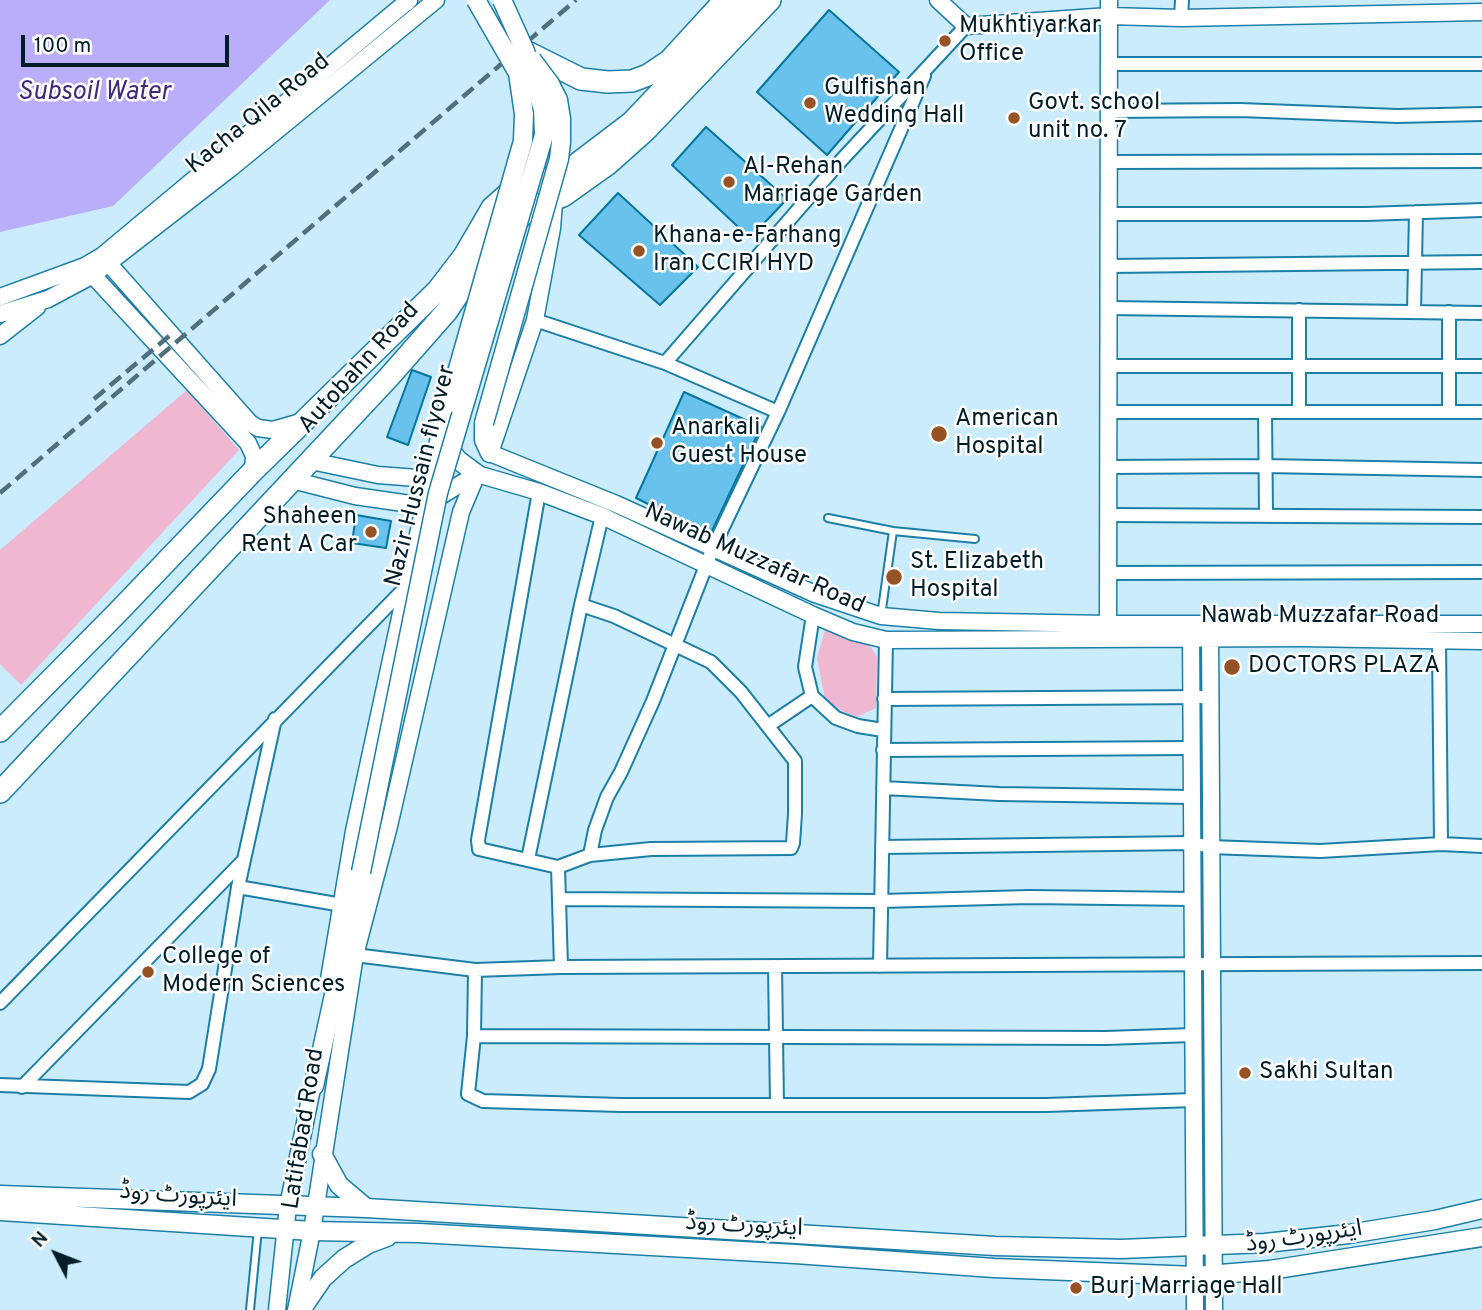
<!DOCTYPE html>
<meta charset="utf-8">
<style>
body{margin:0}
#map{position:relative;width:1482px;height:1310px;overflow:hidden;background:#cbecfd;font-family:Overpass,sans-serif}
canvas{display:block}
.north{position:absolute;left:21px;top:1219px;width:70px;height:70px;-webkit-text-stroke:5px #fff;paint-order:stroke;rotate:312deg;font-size:19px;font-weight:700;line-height:28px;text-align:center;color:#011d29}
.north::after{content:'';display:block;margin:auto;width:24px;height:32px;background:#011d29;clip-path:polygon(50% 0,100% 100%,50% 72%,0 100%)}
.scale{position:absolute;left:21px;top:35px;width:208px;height:32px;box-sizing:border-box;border:4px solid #011d29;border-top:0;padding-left:9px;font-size:21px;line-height:24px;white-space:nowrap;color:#011d29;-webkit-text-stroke:5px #fff;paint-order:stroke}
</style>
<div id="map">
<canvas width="1482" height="1310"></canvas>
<div class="north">N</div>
<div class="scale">100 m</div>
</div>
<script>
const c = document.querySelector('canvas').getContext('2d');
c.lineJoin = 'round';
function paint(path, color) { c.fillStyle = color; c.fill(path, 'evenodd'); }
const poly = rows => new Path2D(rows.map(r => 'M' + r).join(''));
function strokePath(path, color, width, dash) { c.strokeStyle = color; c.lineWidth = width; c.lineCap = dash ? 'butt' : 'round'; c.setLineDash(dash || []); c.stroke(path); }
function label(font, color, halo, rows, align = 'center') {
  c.font = font + ' Overpass,"Noto Sans Arabic",sans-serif'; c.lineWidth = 5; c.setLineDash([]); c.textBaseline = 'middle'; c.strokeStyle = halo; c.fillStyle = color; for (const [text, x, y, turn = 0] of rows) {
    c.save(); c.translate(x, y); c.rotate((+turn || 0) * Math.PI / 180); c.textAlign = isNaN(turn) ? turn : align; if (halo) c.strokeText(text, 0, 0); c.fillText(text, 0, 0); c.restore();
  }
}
const green = poly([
 [187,390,239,450,21,685,0,664,0,550],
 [825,630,869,644,877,657,876,708,857,717,842,711,825,699,817,658]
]);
const water = poly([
 [0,0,330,0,113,206,0,232]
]);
const building = poly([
 [829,10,899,72,827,155,757,92,829,10],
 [706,127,787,199,750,238,672,165,706,127],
 [618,193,698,267,660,305,579,235,618,193],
 [412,370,431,377,408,445,387,437,412,370],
 [684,392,761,427,710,535,636,498,684,392],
 [356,515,391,521,386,548,352,543,356,515]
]);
const service = poly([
 [828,518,893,531,975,539],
 [881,616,893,531],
 [250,1310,258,1229]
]);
const minor = poly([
 [1181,18,1182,0],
 [1109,64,1482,64],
 [1109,111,1240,110,1397,116,1482,114],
 [1108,162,1482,161],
 [1108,214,1366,214,1482,210],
 [1108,266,1482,262],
 [1108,308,1482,313],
 [1414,312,1416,212],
 [535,320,665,363,836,166,966,26],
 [665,363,778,412,924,76],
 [1108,366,1482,366],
 [1108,412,1482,412],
 [1265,412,1266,515],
 [1299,412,1299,310],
 [1449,412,1449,312],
 [1108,467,1265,466,1482,470],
 [539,492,478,840,479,849,558,867,590,855,651,849,791,848,793,843,795,814,795,761,741,692,711,662,614,616,581,605,602,516],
 [1108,515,1482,517],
 [1108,573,1482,572],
 [813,615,805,667,812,696,836,718,858,726,883,730],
 [1439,640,1441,844],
 [884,699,1210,697],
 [769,725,812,696],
 [883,750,1191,748],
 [883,788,999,794,1192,797],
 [882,847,1192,843,1210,847,1320,851,1441,844,1482,846],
 [590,855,595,830,607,797,621,772,653,701,713,548,778,412],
 [528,859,581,605],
 [558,867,561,967],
 [238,887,342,905],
 [560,899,881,901,1029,897,1193,899],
 [355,955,475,970,561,967,1482,963],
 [775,966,777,1105],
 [880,966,886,640],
 [475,970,474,1036,468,1094,483,1101,621,1105,1046,1105,1194,1100],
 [0,1003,406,587],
 [474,1036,1106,1038,1193,1035],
 [0,1085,189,1092,202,1084,209,1069,238,887,275,719],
 [22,1087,242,862]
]);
const tertiary = poly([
 [938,0,966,26,1109,16,1181,18,1482,12],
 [555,190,552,228,535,320,490,453,616,504,815,594,881,616,939,621,1108,624,1482,624],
 [102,256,250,423,258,428,273,430,301,422],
 [87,269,248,443,254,456,253,471],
 [0,297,85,266,102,256,409,0],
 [0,314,48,299,93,275,231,168,436,0],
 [0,336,37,307],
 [311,461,378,475,430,479,438,474],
 [477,474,539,492,602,516,813,615,853,632,886,640,1303,638,1482,641],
 [292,480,355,496,424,506,477,474],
 [1108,624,1109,0],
 [1210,629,1214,1310],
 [1191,630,1195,1310],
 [329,979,354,831,430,479],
 [277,1310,288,1206,315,1074],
 [296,1310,312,1231,355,955,389,826,461,512,477,474]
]);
const secondary = poly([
 [406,2,408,0],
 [448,404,449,438,452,452,458,460,477,474],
 [484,423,484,440,490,453],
 [430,479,443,425],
 [355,955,358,924],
 [314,1086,361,872],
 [322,1154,339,1185,365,1207],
 [0,1195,366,1208,995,1246,1121,1249,1265,1243,1349,1234,1435,1220,1482,1209],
 [0,1211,312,1231,419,1233,795,1254,994,1268,1195,1276,1270,1270,1482,1237],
 [301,1310,323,1278,344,1259,368,1244,387,1237]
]);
const trunk = poly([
 [525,51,581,79,608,82,632,81,648,75,669,61,725,0],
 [0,731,118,612,253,471,438,290,464,256,492,208,511,191,565,173,632,122,748,0],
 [0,792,389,377,447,311,495,239,531,208,563,196,608,164,645,131,770,0]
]);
const rail = poly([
 [94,399,174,332],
 [0,493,576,0]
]);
const secondaryBridge = poly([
 [476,0,518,73,525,82],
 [448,404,523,141,524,114,518,73],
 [484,423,559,159,561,142,561,119,558,100,550,84,532,60],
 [361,872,438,493,544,135,543,109,525,51,502,0]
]);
const markers = [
 [945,41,7,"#965125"],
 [810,103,7,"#965125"],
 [1014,118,7,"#965125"],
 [729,182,7,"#965125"],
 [639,251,7,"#965125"],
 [939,434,9,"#965125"],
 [657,443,7,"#965125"],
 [371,532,7,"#965125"],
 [894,577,9,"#965125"],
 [1232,667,9,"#965125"],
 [148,972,7,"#965125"],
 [1245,1073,7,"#965125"],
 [1076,1288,7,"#965125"]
];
const poiNames = [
 ["Mukhtiyarkar",959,27],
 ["Office",959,55],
 ["Gulfishan",824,89],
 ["Wedding Hall",824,117],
 ["Govt. school",1028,104],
 ["unit no. 7",1028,132],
 ["Al-Rehan",743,168],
 ["Marriage Garden",743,196],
 ["Khana-e-Farhang",653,237],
 ["Iran CCIRI HYD",653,265],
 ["American",955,420],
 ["Hospital",955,448],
 ["Anarkali",671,429],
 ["Guest House",671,457],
 ["Shaheen",357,518,"right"],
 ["Rent A Car",357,546,"right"],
 ["St. Elizabeth",910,563],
 ["Hospital",910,591],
 ["DOCTORS PLAZA",1248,667],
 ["College of",162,958],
 ["Modern Sciences",162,986],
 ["Sakhi Sultan",1259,1073],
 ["Burj Marriage Hall",1090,1288]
];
const streetNames = [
 ["Kacha Qila Road",259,115,-39],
 ["Autobahn Road",360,369,-48],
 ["Nazir Hussain flyover",422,476,-76],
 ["Nawab Muzzafar Road",754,560,24],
 ["Nawab Muzzafar Road",1320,617],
 ["Latifabad Road",305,1129,-81],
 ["ایئرپورٹ روڈ",178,1197,4],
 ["ایئرپورٹ روڈ",744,1227,3],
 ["ایئرپورٹ روڈ",1304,1238,-8]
];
const waterNames = [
 ["Subsoil Water",94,94]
];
paint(green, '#f0b8d0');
paint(water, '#baaefa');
paint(building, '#68c2ec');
strokePath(building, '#04759c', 2);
strokePath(service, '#1c7fa7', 10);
strokePath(minor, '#1c7fa7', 16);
strokePath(tertiary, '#1c7fa7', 19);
strokePath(secondary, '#1c7fa7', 21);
strokePath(trunk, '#1c7fa7', 24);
strokePath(service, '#fff', 6);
strokePath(minor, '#fff', 12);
strokePath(tertiary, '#fff', 16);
strokePath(secondary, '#fff', 18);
strokePath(trunk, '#fff', 21);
strokePath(rail, '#506e7c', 4.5, [14, 7]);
strokePath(secondaryBridge, '#1c7fa7', 21, []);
strokePath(secondaryBridge, '#fff', 18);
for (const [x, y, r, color] of markers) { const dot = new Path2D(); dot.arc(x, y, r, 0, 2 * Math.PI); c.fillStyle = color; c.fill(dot); strokePath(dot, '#fff', 2.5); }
label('24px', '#011d29', '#fff', poiNames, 'left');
label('24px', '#011d29', '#fff', streetNames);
label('italic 26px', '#41297f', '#fff', waterNames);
</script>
